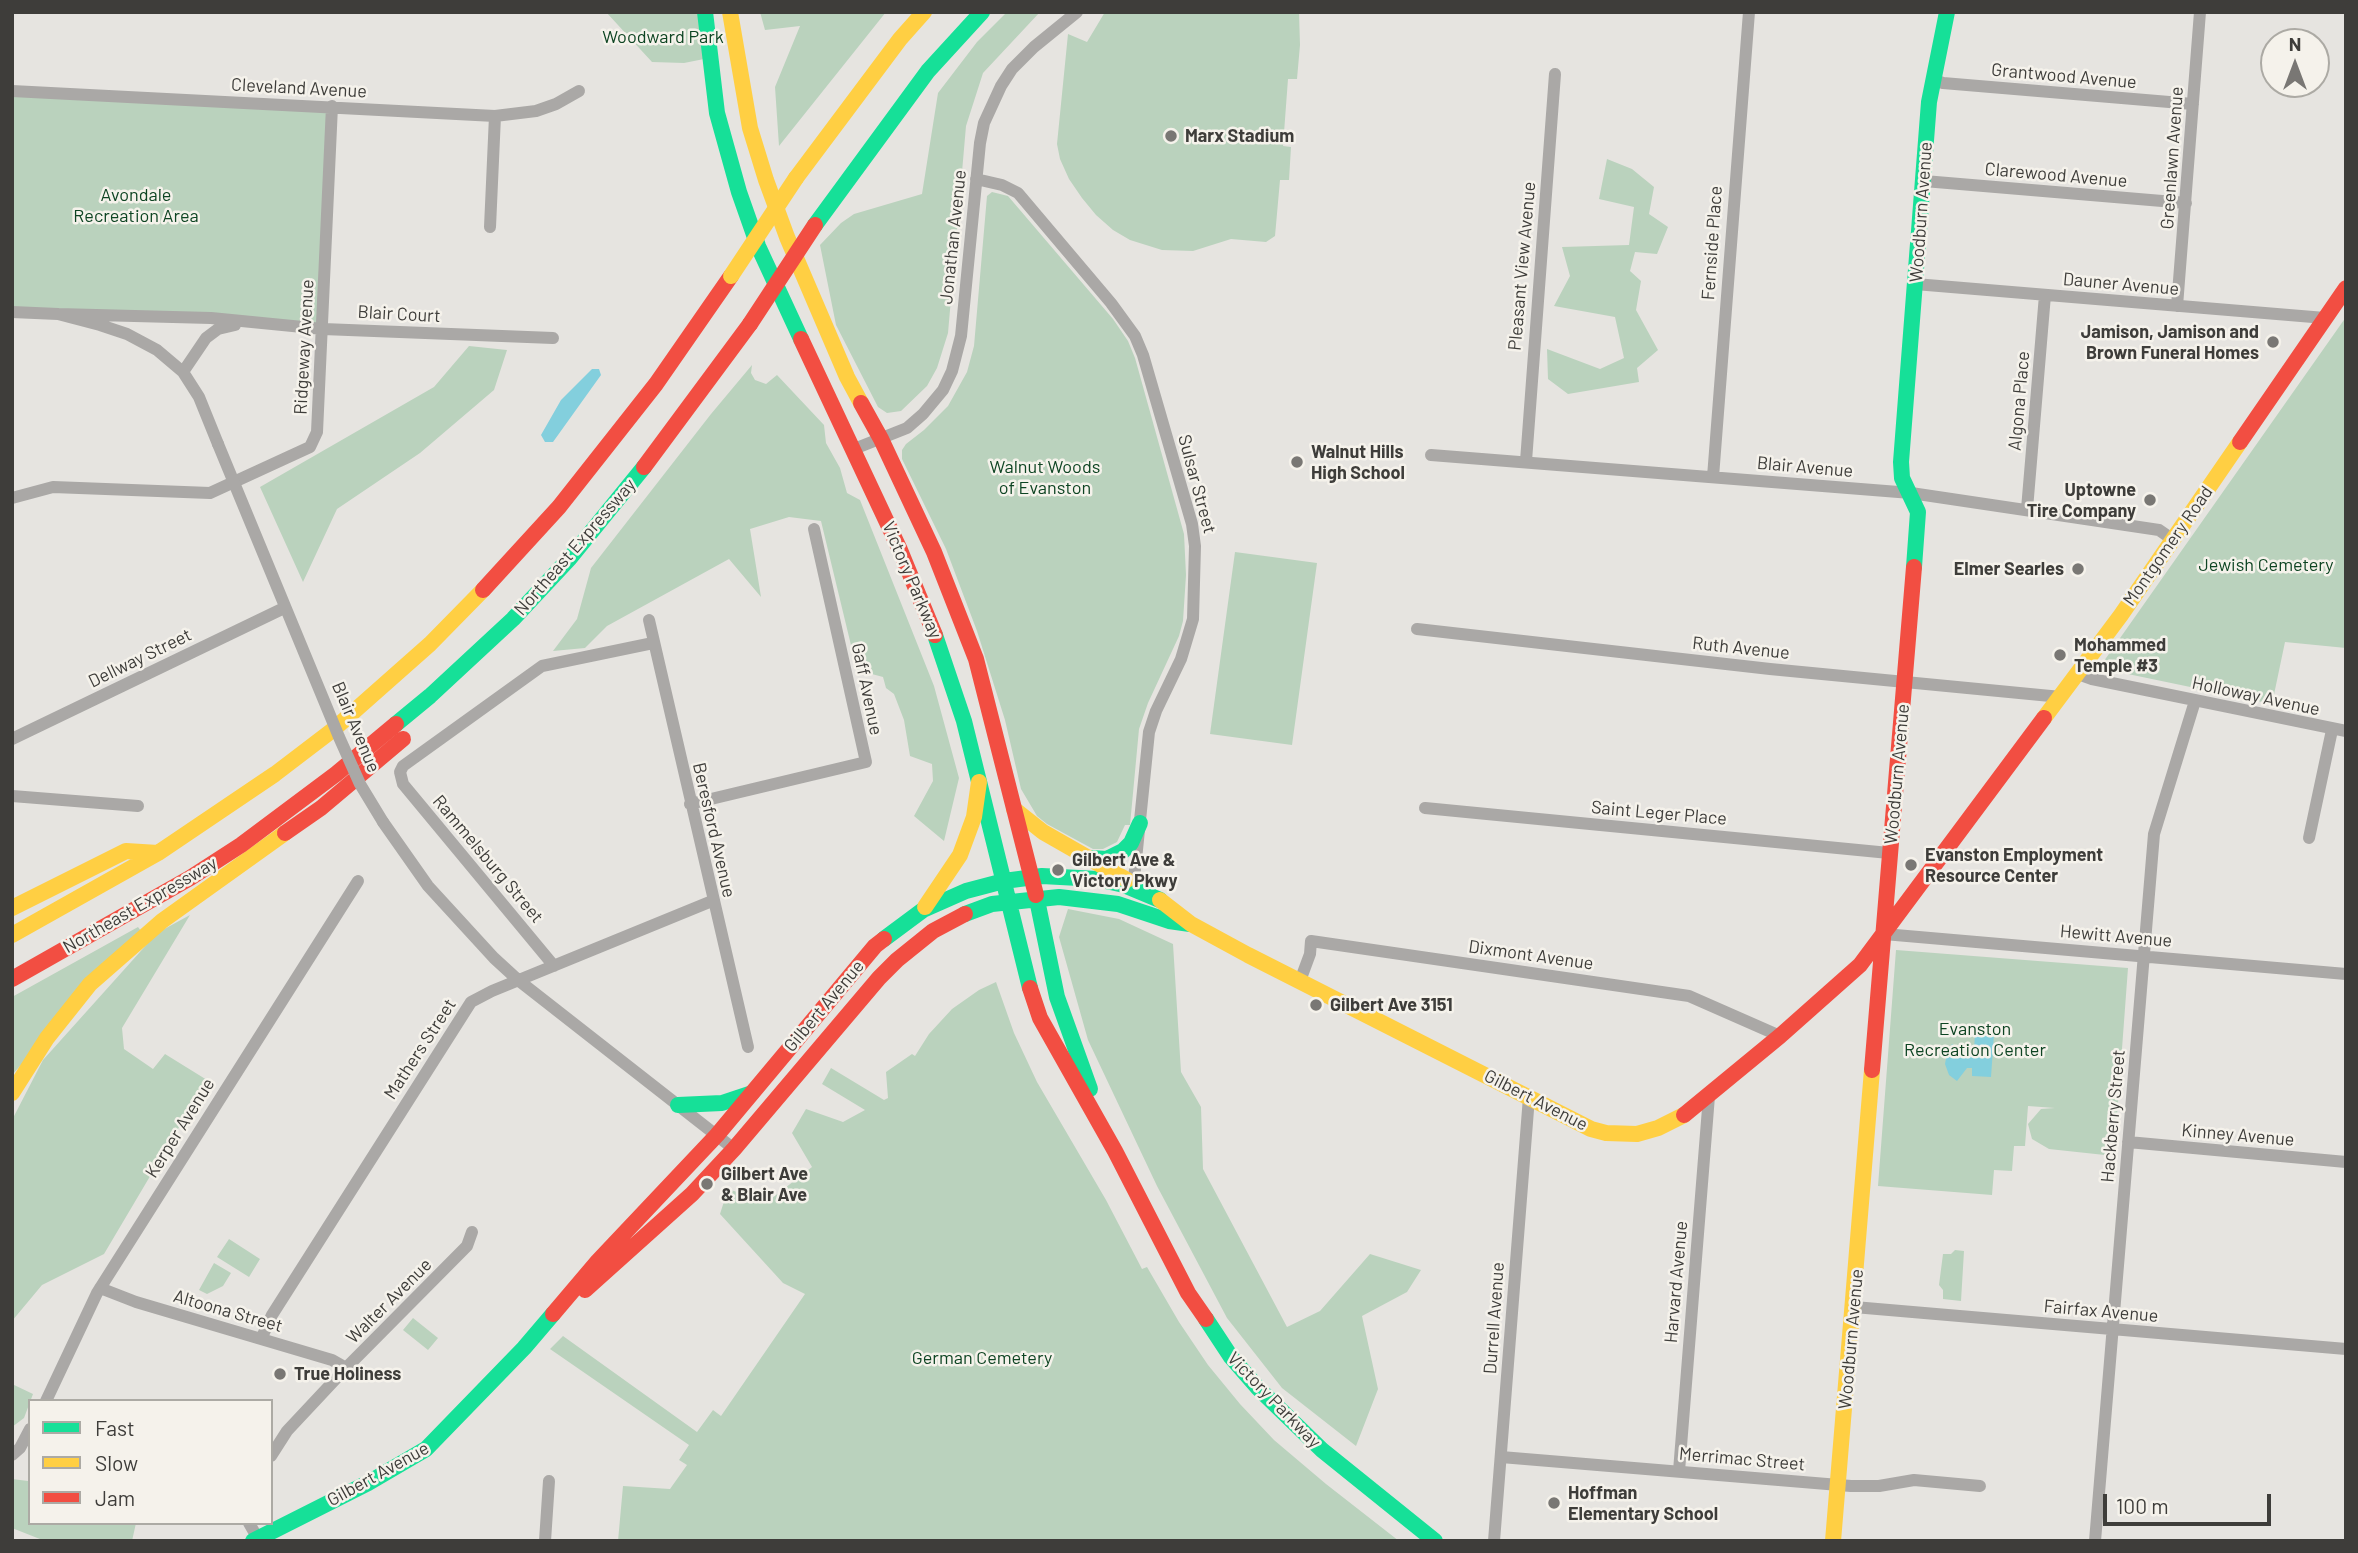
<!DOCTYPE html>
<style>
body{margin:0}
#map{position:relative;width:2358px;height:1553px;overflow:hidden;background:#e6e4e0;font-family:Barlow,sans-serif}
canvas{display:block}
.frame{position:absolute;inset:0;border:14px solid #3e3d3a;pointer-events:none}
.legend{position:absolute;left:28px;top:1399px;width:245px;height:126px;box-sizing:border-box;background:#f5f2eb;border:2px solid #acaaa4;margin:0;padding:9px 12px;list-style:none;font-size:21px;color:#3e3d3a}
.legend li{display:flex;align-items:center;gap:14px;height:35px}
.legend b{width:35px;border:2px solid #acaaa4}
.north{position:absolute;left:2260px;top:28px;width:70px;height:70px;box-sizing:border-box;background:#f5f2eb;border:2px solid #acaaa4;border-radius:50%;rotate:0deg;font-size:19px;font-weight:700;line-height:28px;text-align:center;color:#3e3d3a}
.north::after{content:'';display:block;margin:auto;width:24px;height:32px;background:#797774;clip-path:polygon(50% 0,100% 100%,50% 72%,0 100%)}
.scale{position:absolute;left:2103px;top:1494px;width:168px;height:32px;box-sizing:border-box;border:4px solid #3e3d3a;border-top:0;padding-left:9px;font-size:21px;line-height:24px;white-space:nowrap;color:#3e3d3a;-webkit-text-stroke:5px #f5f2eb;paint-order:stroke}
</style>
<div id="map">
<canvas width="2358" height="1553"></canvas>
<div class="frame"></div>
<ul class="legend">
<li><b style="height:9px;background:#16e098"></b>Fast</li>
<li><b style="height:9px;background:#ffcf43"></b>Slow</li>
<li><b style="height:9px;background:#f24e42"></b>Jam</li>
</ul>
<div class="north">N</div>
<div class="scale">100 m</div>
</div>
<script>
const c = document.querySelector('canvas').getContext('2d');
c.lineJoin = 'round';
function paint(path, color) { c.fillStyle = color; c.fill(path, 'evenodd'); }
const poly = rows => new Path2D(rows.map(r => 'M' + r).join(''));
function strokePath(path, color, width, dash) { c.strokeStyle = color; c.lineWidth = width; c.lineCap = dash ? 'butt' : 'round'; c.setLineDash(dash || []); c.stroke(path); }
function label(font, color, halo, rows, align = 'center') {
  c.font = font + ' Barlow,sans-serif'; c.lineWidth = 5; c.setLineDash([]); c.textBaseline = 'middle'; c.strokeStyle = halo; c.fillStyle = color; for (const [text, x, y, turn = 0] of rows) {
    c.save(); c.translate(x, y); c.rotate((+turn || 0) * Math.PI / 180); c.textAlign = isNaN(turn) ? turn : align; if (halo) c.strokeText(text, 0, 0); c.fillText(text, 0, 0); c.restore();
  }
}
const green = poly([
 [606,12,705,12,709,58,684,63,652,62],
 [760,12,886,12,779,146,775,87,800,26,765,30],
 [1007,12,1040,12,983,73,966,126,948,333,937,368,927,386,901,411,887,413,878,407,836,325,820,245,841,223,854,214,922,194,938,93,977,42],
 [1105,12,1299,12,1300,45,1297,79,1288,79,1283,146,1291,147,1289,180,1280,180,1275,236,1266,242,1231,239,1193,251,1162,250,1130,240,1113,230,1096,215,1082,198,1069,179,1060,159,1057,144,1068,34,1087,42],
 [12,91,332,106,323,329,12,312],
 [1607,159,1632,169,1654,187,1649,214,1668,227,1657,254,1635,252,1630,271,1641,281,1636,310,1658,350,1637,368,1639,382,1568,394,1548,379,1547,349,1600,369,1624,358,1615,317,1554,306,1570,276,1562,247,1629,245,1634,207,1599,199],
 [992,192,1008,196,1113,319,1128,341,1135,358,1184,534,1186,575,1183,621,1179,636,1148,703,1139,729,1130,825,1125,825,1117,842,1103,849,1093,849,1047,824,1037,816,1021,789,1005,720,977,631,946,549,902,459,902,450,906,444,924,430,948,406,967,372,974,346,987,196],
 [2346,317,2346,648,2285,642,2272,704,2099,668],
 [469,346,507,350,494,390,420,453,337,509,303,582,260,487,434,387],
 [752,365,751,373,755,380,766,384,777,375,824,425,826,443,840,468,847,493,860,500,934,686,959,778,944,841,914,816,933,781,932,764,910,756,904,720,894,694,886,688,883,677,857,670,821,521,789,517,750,529,761,597,729,559,607,626,585,648,553,651,577,619,591,568,711,414],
 [1235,552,1317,563,1292,745,1210,734],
 [1068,909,1119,919,1173,944,1181,1072,1201,1107,1203,1169,1287,1327,1320,1311,1370,1254,1421,1270,1407,1292,1362,1316,1378,1389,1356,1446,1282,1388,1227,1318,1157,1186,1088,1040,1059,937],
 [190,915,122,1028,124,1049,153,1069,165,1054,207,1080,104,1254,42,1285,12,1321,12,1120,43,1060,157,933],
 [138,927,141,931,12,1075,12,997],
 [1896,950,2128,968,2114,1156,2049,1149,2032,1139,2028,1124,2041,1109,2055,1108,2028,1106,2025,1146,2014,1146,2012,1171,1994,1170,1992,1195,1878,1186],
 [996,982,1014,1033,1037,1082,1106,1200,1142,1269,1147,1267,1179,1322,1208,1365,1240,1404,1274,1440,1326,1484,1399,1541,618,1541,623,1486,670,1489,687,1465,679,1460,689,1445,550,1349,563,1336,697,1432,713,1410,721,1416,805,1294,783,1283,720,1214,728,1189,767,1202,812,1167,792,1133,806,1109,843,1122,865,1110,822,1084,831,1068,884,1100,888,1098,886,1072,912,1054,915,1056,929,1034,952,1009,979,990],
 [229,1239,260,1259,249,1277,217,1257],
 [1955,1250,1964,1251,1961,1301,1943,1299,1943,1290,1939,1285,1943,1254,1951,1254],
 [214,1263,231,1273,223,1286,207,1294,199,1290],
 [413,1318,438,1338,428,1350,403,1330],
 [12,1384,33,1394,24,1418,12,1427],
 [30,1477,30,1523,136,1523,132,1541,45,1541,12,1528,12,1479,28,1481]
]);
const water = poly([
 [592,369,599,369,601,375,553,442,545,442,541,435,561,400],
 [1975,1034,1994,1034,1991,1077,1972,1076,1972,1068,1967,1068,1957,1081,1949,1075,1945,1064,1947,1053,1952,1044,1960,1049,1974,1050]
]);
const street = poly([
 [1934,80,1943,83,2193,104],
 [12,91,495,116,536,111,556,104,579,91],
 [976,179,1002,185,1018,193,1111,303,1135,336,1143,355,1192,524,1195,546,1193,619,1181,659,1156,711,1149,732,1133,889],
 [1924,181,2186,203],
 [490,227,495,116],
 [1915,284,2325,318],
 [2177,306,2200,12],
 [12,312,58,314,100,325,127,334,157,350,183,372,199,397,218,444],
 [58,314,211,318,323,329,553,338],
 [183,372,206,338,218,329,235,325],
 [854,449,907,428,923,414,943,390,952,371,961,336,980,143,984,123,1001,86,1012,69,1034,47,1077,12],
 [1431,455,1911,493,2159,530,2172,539],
 [1526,461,1555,74],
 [1713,477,1749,12],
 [12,498,53,487,210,493,310,447,317,432,332,106],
 [2027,509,2045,295],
 [649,620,748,1047],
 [1417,629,1770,669,2061,697],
 [2078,674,2092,679,2346,731],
 [12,739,282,609],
 [12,796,138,806],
 [690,804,866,762,814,529],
 [1425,808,1889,853],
 [383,822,428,886,494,958,518,980,734,1149],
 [2309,838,2332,730],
 [1884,934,2346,974],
 [554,966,403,784,400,772,403,766,542,666,653,643],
 [1300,981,1310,954,1311,941,1689,996,1780,1036],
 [2128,1142,2346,1162],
 [100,1288,136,1302,332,1360,346,1368],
 [1854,1307,2346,1349],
 [262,1337,272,1315,471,1002,492,991,712,901],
 [46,1401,97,1293,358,881],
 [12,1455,20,1448,30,1429],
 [271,1456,287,1431,346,1368,467,1246,472,1232],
 [1501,1457,1851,1486,1879,1486,1914,1480,1980,1486],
 [1679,1471,1709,1096],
 [249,1523,257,1537],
 [545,1541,549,1481],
 [1494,1541,1529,1097],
 [2095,1541,2154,834,2195,701]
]);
const fast = poly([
 [705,12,717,113,739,192,758,246,801,339],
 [815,225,928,71,982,12],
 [1914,567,1918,512,1902,478,1901,462,1929,102,1947,12],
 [935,635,964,721,1030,988],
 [396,724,430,696,513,619,570,558,644,467],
 [1091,858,1107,859,1123,851,1131,843,1140,823],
 [1036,895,1057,997,1090,1089],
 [965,914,992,904,1059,897,1118,904,1169,921,1190,924],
 [884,939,923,910,966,891,1004,881,1042,876,1097,879,1124,885,1160,900],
 [678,1105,722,1103,752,1093],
 [1206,1319,1231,1357,1258,1388,1322,1450,1435,1541],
 [253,1541,368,1483,426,1449,524,1348,553,1314]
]);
const slow = poly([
 [730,12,750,128,766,180,787,237,847,377,861,403],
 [796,178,900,39,924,12],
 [2044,718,2121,615,2240,442],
 [1014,809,1043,832,1127,880],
 [1160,900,1191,924,1248,955,1591,1129,1606,1133,1637,1134,1658,1128,1684,1115],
 [925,907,960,855,974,817,979,782],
 [12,908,126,851,158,853],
 [12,935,158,853,275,774,334,729,430,644,483,590],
 [12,1093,47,1038,90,984,162,921,285,833],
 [1833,1541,1872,1070]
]);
const jam = poly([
 [801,339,900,550,935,635],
 [861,403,881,439,934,552,976,659,1036,895],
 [2240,442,2346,288],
 [644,467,750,324],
 [483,590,559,507,656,384,731,276],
 [285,833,321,808,403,739],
 [12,979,190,878,241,845,336,774,396,724],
 [1030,988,1040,1018,1115,1151,1188,1293,1206,1319],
 [1872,1070,1914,567],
 [1684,1115,1780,1036,1860,965,2044,718],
 [585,1290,692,1194,734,1149,879,978,897,960,933,931,965,914],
 [553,1314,598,1261,717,1135,875,946,884,939]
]);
const streetBridge = poly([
 [218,444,339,737,360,784,383,822]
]);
const slowBridge = poly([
 [731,276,796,178]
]);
const jamBridge = poly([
 [750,324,815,225]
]);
const markers = [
 [1171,136,7,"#797774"],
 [2273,342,7,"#797774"],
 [1297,462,7,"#797774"],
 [2150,500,7,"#797774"],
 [2078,569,7,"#797774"],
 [2060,655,7,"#797774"],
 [1911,865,7,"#797774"],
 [1058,870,7,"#797774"],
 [1316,1005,7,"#797774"],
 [707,1184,7,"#797774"],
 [280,1374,7,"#797774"],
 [1554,1503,7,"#797774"]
];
const parkNames = [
 ["Woodward Park",663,37],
 ["Avondale",136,195],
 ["Recreation Area",136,216],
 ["Walnut Woods",1045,467],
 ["of Evanston",1045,488],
 ["Jewish Cemetery",2266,565],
 ["Evanston",1975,1029],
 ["Recreation Center",1975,1050],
 ["German Cemetery",982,1358]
];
const streetNames = [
 ["Grantwood Avenue",2064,76,5],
 ["Cleveland Avenue",299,88,3],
 ["Greenlawn Avenue",2172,158,-86],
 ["Clarewood Avenue",2056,175,5],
 ["Woodburn Avenue",1921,212,-86],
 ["Jonathan Avenue",953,237,-84],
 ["Fernside Place",1712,243,-86],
 ["Pleasant View Avenue",1522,266,-85],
 ["Dauner Avenue",2121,284,5],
 ["Blair Court",399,314,3],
 ["Ridgeway Avenue",304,347,-87],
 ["Algona Place",2019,401,-85],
 ["Blair Avenue",1805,467,5],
 ["Sulsar Street",1197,484,75],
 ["Montgomery Road",2168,546,-55],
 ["Northeast Expressway",575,547,-49],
 ["Victory Parkway",912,580,67],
 ["Ruth Avenue",1741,648,6],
 ["Dellway Street",140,658,-26],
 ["Gaff Avenue",867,689,78],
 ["Holloway Avenue",2256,696,12],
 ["Blair Avenue",356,727,67],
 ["Woodburn Avenue",1897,774,-85],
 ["Saint Leger Place",1659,813,5],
 ["Beresford Avenue",714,830,77],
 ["Rammelsburg Street",488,859,50],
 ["Northeast Expressway",140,905,-30],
 ["Hewitt Avenue",2116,936,5],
 ["Dixmont Avenue",1531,955,8],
 ["Gilbert Avenue",824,1006,-50],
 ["Mathers Street",420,1049,-57],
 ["Gilbert Avenue",1536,1100,27],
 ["Hackberry Street",2113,1116,-85],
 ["Kerper Avenue",180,1128,-58],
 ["Kinney Avenue",2238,1135,5],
 ["Harvard Avenue",1676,1282,-85],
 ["Walter Avenue",389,1301,-45],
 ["Altoona Street",228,1311,16],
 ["Fairfax Avenue",2101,1311,5],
 ["Durrell Avenue",1494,1318,-86],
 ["Woodburn Avenue",1851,1339,-85],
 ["Victory Parkway",1274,1400,46],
 ["Merrimac Street",1742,1459,5],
 ["Gilbert Avenue",378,1474,-29]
];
const poiNames = [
 ["Marx Stadium",1185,136],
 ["Jamison, Jamison and",2259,332,"right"],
 ["Brown Funeral Homes",2259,353,"right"],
 ["Walnut Hills",1311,452],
 ["High School",1311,473],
 ["Uptowne",2136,490,"right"],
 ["Tire Company",2136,511,"right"],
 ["Elmer Searles",2064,569,"right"],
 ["Mohammed",2074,645],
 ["Temple #3",2074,666],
 ["Evanston Employment",1925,855],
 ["Resource Center",1925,876],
 ["Gilbert Ave &",1072,860],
 ["Victory Pkwy",1072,881],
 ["Gilbert Ave 3151",1330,1005],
 ["Gilbert Ave",721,1174],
 ["& Blair Ave",721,1195],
 ["True Holiness",294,1374],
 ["Hoffman",1568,1493],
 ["Elementary School",1568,1514]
];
paint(green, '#bad2bd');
paint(water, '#83cfdd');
strokePath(street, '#aaa8a6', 12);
strokePath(fast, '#16e098', 16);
strokePath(slow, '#ffcf43', 16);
strokePath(jam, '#f24e42', 16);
strokePath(streetBridge, '#aaa8a6', 12);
strokePath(slowBridge, '#ffcf43', 16);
strokePath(jamBridge, '#f24e42', 16);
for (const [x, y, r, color] of markers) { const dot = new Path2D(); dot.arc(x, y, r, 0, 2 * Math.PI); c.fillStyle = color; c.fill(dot); strokePath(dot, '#f5f2eb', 2.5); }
label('18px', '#0d4422', '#f5f2eb', parkNames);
label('18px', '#3e3d3a', '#f5f2eb', streetNames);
label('bold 18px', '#3e3d3a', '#f5f2eb', poiNames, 'left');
</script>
